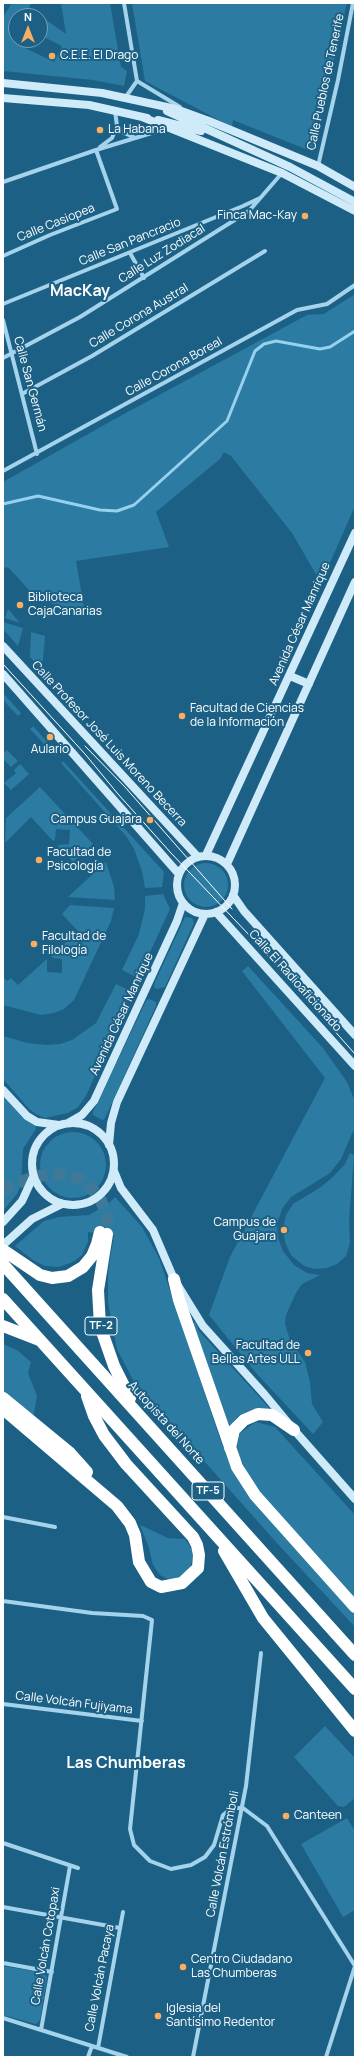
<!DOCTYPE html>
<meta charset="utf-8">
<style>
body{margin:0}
#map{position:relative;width:358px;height:2060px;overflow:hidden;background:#1c6185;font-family:Manrope,sans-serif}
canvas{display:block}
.frame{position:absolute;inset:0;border:4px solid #fff;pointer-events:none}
.north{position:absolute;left:8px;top:8px;width:40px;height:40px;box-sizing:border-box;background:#1c6185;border:1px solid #77a0b6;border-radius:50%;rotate:0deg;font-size:11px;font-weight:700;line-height:16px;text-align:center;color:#fff}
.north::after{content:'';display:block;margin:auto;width:14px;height:18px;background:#fbae61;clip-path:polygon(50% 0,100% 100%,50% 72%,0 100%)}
</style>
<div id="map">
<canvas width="358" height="2060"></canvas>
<div class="frame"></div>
<div class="north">N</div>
</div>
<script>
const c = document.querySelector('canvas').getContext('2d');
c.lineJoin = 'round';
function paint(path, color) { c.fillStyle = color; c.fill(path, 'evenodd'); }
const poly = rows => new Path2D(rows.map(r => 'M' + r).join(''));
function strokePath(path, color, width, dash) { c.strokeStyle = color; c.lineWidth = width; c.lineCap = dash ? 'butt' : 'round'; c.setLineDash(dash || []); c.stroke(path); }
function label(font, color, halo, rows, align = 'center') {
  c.font = font + ' Manrope,sans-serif'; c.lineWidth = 4; c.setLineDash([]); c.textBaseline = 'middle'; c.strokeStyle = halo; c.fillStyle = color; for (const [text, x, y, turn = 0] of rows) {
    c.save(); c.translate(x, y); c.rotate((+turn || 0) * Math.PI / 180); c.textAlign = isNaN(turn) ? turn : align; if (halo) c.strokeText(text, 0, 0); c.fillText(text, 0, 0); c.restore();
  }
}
const green = poly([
 [12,3,31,3,29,8,66,34,61,3,110,3,121,67,127,71,124,86,93,80,3,71,3,17],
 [16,16,40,16,40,35,62,46,54,62,19,45,21,40,16,40],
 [132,3,347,3,313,152,233,120,232,127,145,81],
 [355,294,355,506,321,583,292,533,231,456,224,452,220,459,156,512,169,547,76,561,85,613,37,599,9,568,3,567,3,482,113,420,307,315,324,314],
 [8,609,20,623,5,618],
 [3,622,23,628,18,646,3,629],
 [31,632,45,636,42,670,30,657],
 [3,693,21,713,18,716,3,700],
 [33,726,57,753,55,756,30,729],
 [7,750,18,761,11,767,3,759,3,754],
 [63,761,164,872,162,887,145,888,142,871,134,849,126,836,61,763],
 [20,764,29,774,11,790,4,783,16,773,14,770],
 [40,787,93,844,73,862,57,845,69,844,70,830,56,829,55,839,53,841,31,817,6,842,5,841,6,818],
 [106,862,114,887,115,900,68,897],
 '184 885a22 22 0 1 1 44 0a22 22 0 1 1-44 0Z',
 [163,894,170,909,138,978,122,970,139,934,145,909,145,896],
 [70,905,114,908,111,921,74,1000,64,1009,54,1013,41,1015,3,1005,3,977,7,981,11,978,18,985,47,959,47,972,62,973,62,959,53,958,51,956,78,931,62,914],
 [185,917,192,918,194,923,165,987,157,989,154,987,155,982],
 [248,966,323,1048,347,1082,354,1099,354,1129,341,1159,330,1173,291,1197,282,1209,277,1224,278,1238,283,1251,294,1265,307,1273,320,1275,302,1284,296,1293,286,1315,285,1324,290,1340,305,1362,310,1382,312,1404,323,1422,313,1434,257,1374,209,1315,230,1257,325,1078,242,971],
 [116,984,132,992,86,1096,78,1107,68,1113,45,1118,36,1114,29,1109,4,1080,3,1036,27,1043,47,1045,60,1044,72,1040,96,1023],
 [149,999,156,1002,156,1006,105,1118,103,1120,100,1119,93,1115,93,1112,146,1001],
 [3,1096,21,1116,35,1126,36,1129,23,1149,21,1185,17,1194,3,1211],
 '40 1165a33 33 0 1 1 66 0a33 33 0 1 1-66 0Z',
 [350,1153,354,1155,349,1221,350,1243,346,1256,337,1264,327,1268,314,1269,304,1266,291,1255,285,1242,283,1228,286,1215,293,1204,321,1187,334,1176,345,1164],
 [115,1197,142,1227,159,1258,219,1436,228,1460,240,1482,247,1494,355,1615,355,1627,276,1542,134,1382,117,1349,108,1302,108,1272,114,1235,88,1232,88,1242,82,1255,73,1262,59,1267,45,1266,33,1260,15,1246,44,1221,59,1217,89,1215,108,1204],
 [191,1321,196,1323,199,1331,271,1410,260,1409,248,1411,238,1416,228,1429],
 [3,1344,17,1350,31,1362,28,1373,37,1396,33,1418,3,1393],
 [256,1422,275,1427,355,1515,355,1598,257,1488,250,1477,240,1458,237,1446,240,1433],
 [140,1525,168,1538,185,1539,192,1550,193,1557,190,1568,185,1574,176,1579,170,1580,160,1575,153,1565,149,1548],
 [325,1726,355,1758,355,1798,344,1807,338,1806,294,1757],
 [347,1818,355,1831,355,1910,343,1917,301,1844],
 [3,1966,44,1973,47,1977,40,2020,36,2024,3,2015]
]);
const stream = poly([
 [3,504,38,496,100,510,117,511,134,505,227,421,255,351,264,344,276,341,320,349,330,347,355,331]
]);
const highwayTunnel = poly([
 [3,1191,14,1184,37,1176,60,1174,82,1179,99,1196,107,1215,107,1234]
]);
const street = poly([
 [124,3,137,81],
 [137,81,180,107],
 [125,98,137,81],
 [115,111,117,126,124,133,136,138],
 [100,147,112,138,117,126],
 [318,166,338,80,353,3],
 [3,182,96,150,168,128],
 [130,253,144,278],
 [3,256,50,235,117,209,96,150],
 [3,304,243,206,260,198],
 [3,320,37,454],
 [3,358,80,317,249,211,282,173],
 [22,394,92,356,265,251],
 [3,471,297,310,327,304,355,285],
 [3,1517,55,1527],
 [3,1601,92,1613,143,1616,152,1620,130,1829,134,1845,150,1861,171,1869,191,1865,205,1857,214,1845,223,1815,232,1808,243,1808],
 [3,1704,142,1721],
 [243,1808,267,1826,355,1966],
 [3,1843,78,1868],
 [3,1907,120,1928],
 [3,1963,52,1972],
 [3,2018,127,2057],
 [41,2030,70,1866],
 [98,2048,123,1912],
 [88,2057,92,2046],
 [193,2057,246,1786,261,1653],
 [326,2057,355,1966]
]);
const secondary = poly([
 [3,83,102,93,176,109,209,121,318,166,355,187],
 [3,98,89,105,147,118],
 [167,111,290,167,355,202],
 [142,117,282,173,355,211],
 [158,120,201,131],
 [3,646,197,856],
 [3,674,178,873],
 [290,676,309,684],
 [206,855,355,533],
 '177 885a29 29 0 1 1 58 0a29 29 0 1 1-58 0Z',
 [227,864,355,582],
 [233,895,244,911,355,1035],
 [216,912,355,1066],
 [3,1090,27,1116,37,1122,59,1125],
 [68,1123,82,1115,94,1101,177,921,183,903],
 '32 1164a41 41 0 1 1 82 0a41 41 0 1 1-82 0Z',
 [109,1145,111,1123,117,1102,205,914],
 [114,1171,121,1188,153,1230,174,1279,203,1326,265,1395,294,1430,355,1499],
 [3,1222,22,1201,33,1177],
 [3,1245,32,1219,62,1204]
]);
const highway = poly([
 [107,1234,98,1290,100,1326,114,1366,130,1398],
 [3,1250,40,1275,52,1278,68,1276,83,1267,92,1256,97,1244,100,1232],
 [3,1264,355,1655],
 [174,1279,179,1300,237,1467,255,1495,355,1607],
 [3,1299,355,1689],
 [3,1326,39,1340],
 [3,1398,70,1453,87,1472],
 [3,1409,117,1506,130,1523,135,1535,139,1562,151,1582,161,1587,182,1583,198,1568,199,1555,197,1545,193,1537,126,1464,104,1435,94,1416,87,1396],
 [230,1448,234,1430,244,1420,258,1414,272,1415,294,1430],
 [224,1551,263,1618,355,1731]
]);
const tram = poly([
 [3,664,85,754,118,794,171,853,252,938,355,1054],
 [85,746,125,787,232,909]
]);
const markers = [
 [52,56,4,"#fbae61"],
 [100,130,4,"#fbae61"],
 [305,216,4,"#fbae61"],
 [20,605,4,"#fbae61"],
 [182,716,4,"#fbae61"],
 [50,737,4,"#fbae61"],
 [150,820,4,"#fbae61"],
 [39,860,4,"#fbae61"],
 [34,944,4,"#fbae61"],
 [284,1230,4,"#fbae61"],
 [308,1353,4,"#fbae61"],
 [286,1816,4,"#fbae61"],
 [183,1967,4,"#fbae61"],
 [158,2016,4,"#fbae61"]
];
const shields = [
 [101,1326,32],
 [208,1491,32]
];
const shieldNames = [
 ["TF-2",101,1326],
 ["TF-5",208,1491]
];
const poiNames = [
 ["C.E.E. El Drago",60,56],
 ["La Habana",108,130],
 ["Finca Mac-Kay",297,216,"right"],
 ["Biblioteca",28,598],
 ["CajaCanarias",28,612],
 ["Facultad de Ciencias",190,709],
 ["de la Información",190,723],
 ["Aulario",50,750,"center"],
 ["Campus Guajara",142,820,"right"],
 ["Facultad de",47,853],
 ["Psicología",47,867],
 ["Facultad de",42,937],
 ["Filología",42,951],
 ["Campus de",276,1223,"right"],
 ["Guajara",276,1237,"right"],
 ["Facultad de",300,1346,"right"],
 ["Bellas Artes ULL",300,1360,"right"],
 ["Canteen",294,1816],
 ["Centro Ciudadano",191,1960],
 ["Las Chumberas",191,1974],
 ["Iglesia del",166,2009],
 ["Santísimo Redentor",166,2023]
];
const streetNames = [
 ["Calle Pueblos de Tenerife",326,82,-78],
 ["Calle Casiopea",56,223,-22],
 ["Calle San Pancracio",130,242,-22],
 ["Calle Luz Zodiacal",162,254,-32],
 ["Calle Corona Austral",139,316,-31],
 ["Calle Corona Boreal",174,367,-29],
 ["Calle San Germán",30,384,75],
 ["Avenida César Manrique",300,624,-66],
 ["Calle Profesor José Luis Moreno Becerra",109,744,47],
 ["Calle El Radioaficionado",295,981,48],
 ["Avenida César Manrique",122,1014,-65],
 ["Autopista del Norte",166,1423,48],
 ["Calle Volcán Fujiyama",74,1703,7],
 ["Calle Volcán Estrómboli",223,1854,-79],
 ["Calle Volcán Cotopaxi",46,1946,-80],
 ["Calle Volcán Pacaya",100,1978,-79]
];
const districtNames = [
 ["MacKay",80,292],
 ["Las Chumberas",126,1764]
];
paint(green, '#2c7ba2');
strokePath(stream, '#97d1ed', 3);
strokePath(highwayTunnel, '#3e7997', 12, [12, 6]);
strokePath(street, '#a4d3eb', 4);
strokePath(secondary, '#cfeaf8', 8);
strokePath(highway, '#fff', 12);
strokePath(tram, '#fff', 1);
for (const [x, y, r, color] of markers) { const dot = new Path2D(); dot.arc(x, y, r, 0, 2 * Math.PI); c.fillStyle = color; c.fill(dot); strokePath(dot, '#1c6185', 1.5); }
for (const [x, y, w] of shields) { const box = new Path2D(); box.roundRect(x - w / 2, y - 9, w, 18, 3); c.fillStyle = '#1c6185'; c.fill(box); strokePath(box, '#fff', 1); }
label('bold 11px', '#fff', null, shieldNames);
label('12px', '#fff', '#1c6185', poiNames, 'left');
label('12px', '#fff', '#1c6185', streetNames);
label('bold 16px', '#fff', '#1c6185', districtNames);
</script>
